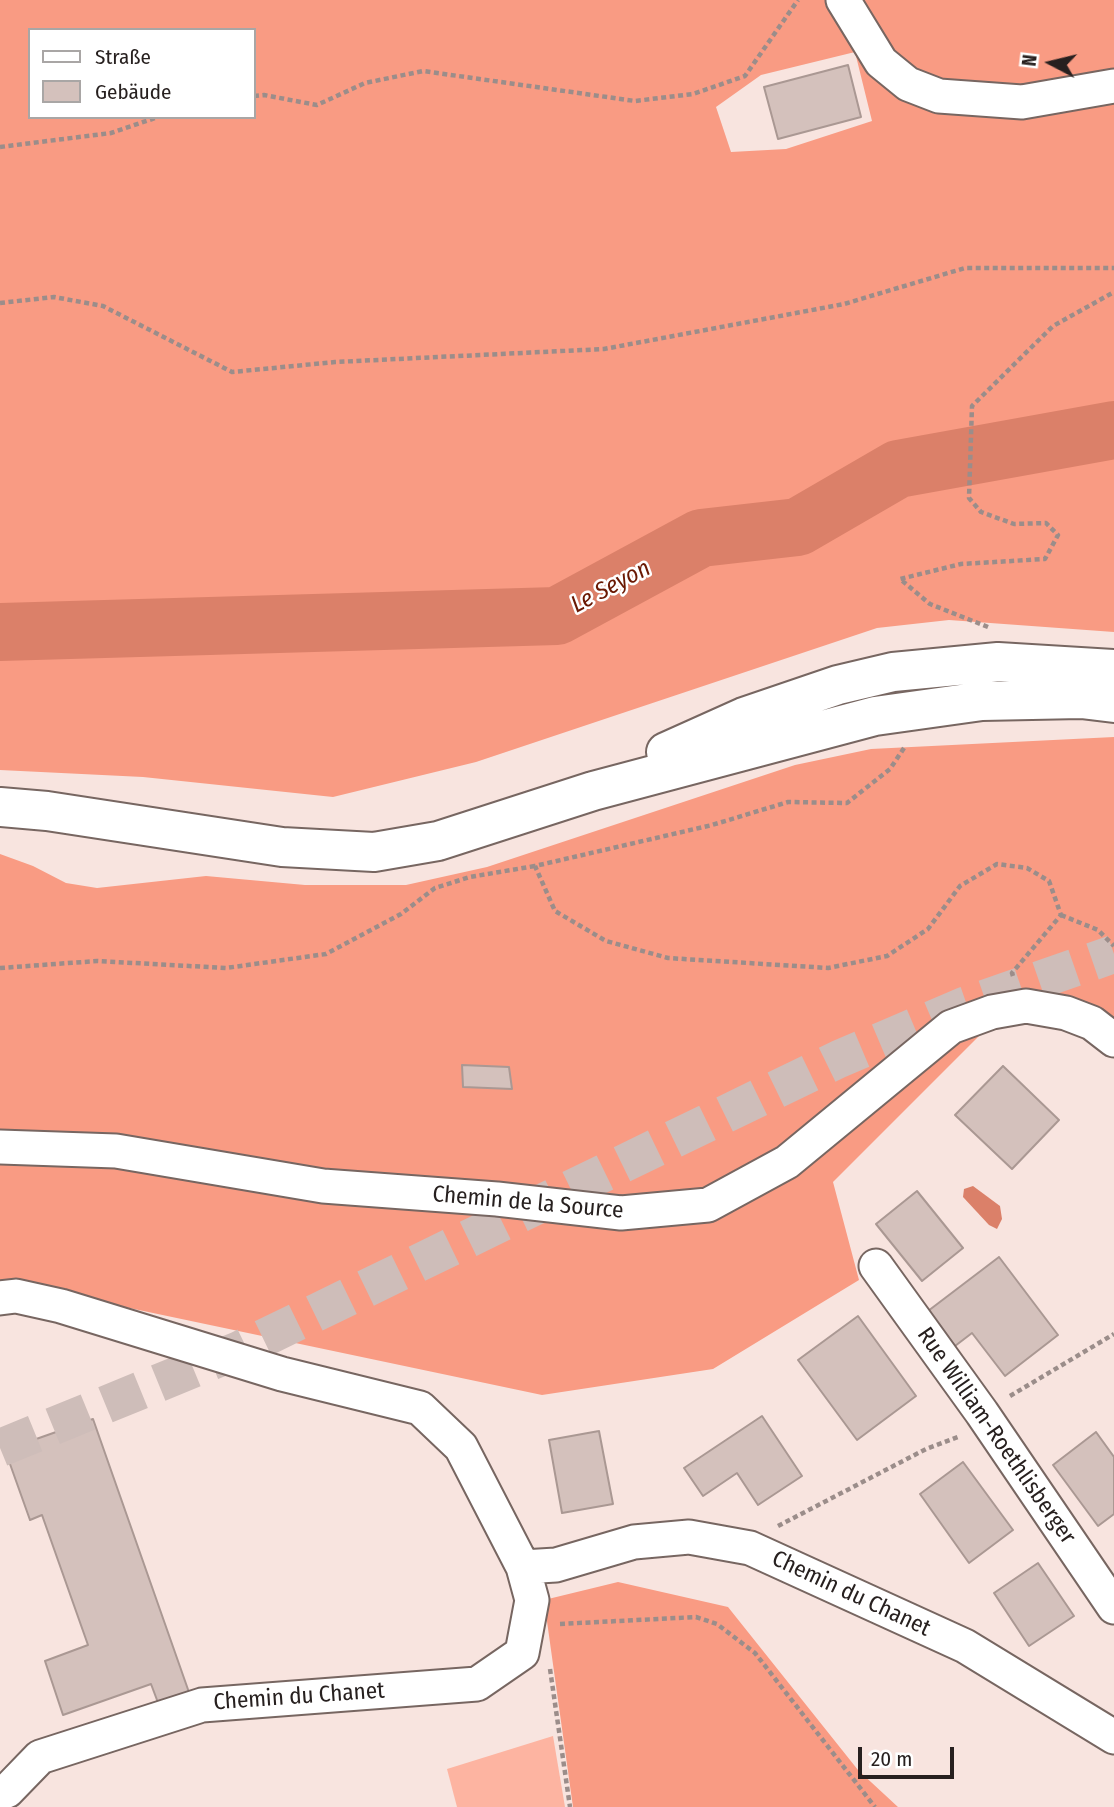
<!DOCTYPE html>
<meta charset="utf-8">
<style>
body{margin:0}
#map{position:relative;width:1114px;height:1807px;overflow:hidden;background:#f8e4df;font-family:"Fira Sans Condensed",sans-serif}
canvas{display:block}
.legend{position:absolute;left:28px;top:28px;width:228px;height:91px;box-sizing:border-box;background:#fff;border:2px solid #a9a6a5;margin:0;padding:9px 12px;list-style:none;font-size:21px;color:#27201f}
.legend li{display:flex;align-items:center;gap:14px;height:35px}
.legend b{width:35px;border:2px solid #a9a6a5}
.north{position:absolute;left:1016px;top:28px;width:70px;height:70px;-webkit-text-stroke:5px #fff;paint-order:stroke;rotate:277deg;font-size:19px;font-weight:700;line-height:28px;text-align:center;color:#27201f}
.north::after{content:'';display:block;margin:auto;width:24px;height:32px;background:#27201f;clip-path:polygon(50% 0,100% 100%,50% 72%,0 100%)}
.scale{position:absolute;left:858px;top:1747px;width:96px;height:32px;box-sizing:border-box;border:4px solid #27201f;border-top:0;padding-left:9px;font-size:21px;line-height:24px;white-space:nowrap;color:#27201f;-webkit-text-stroke:5px #fff;paint-order:stroke}
</style>
<div id="map">
<canvas width="1114" height="1807"></canvas>
<ul class="legend">
<li><b style="height:9px;background:#fff"></b>Straße</li>
<li><b style="height:19px;background:#d4c1bc"></b>Gebäude</li>
</ul>
<div class="north">N</div>
<div class="scale">20 m</div>
</div>
<script>
const c = document.querySelector('canvas').getContext('2d');
c.lineJoin = 'round';
function paint(path, color) { c.fillStyle = color; c.fill(path, 'evenodd'); }
const poly = rows => new Path2D(rows.map(r => 'M' + r).join(''));
function strokePath(path, color, width, dash) { c.strokeStyle = color; c.lineWidth = width; c.lineCap = dash ? 'butt' : 'round'; c.setLineDash(dash || []); c.stroke(path); }
function label(font, color, halo, rows, align = 'center') {
  c.font = font + ' "Fira Sans Condensed",sans-serif'; c.lineWidth = 5; c.setLineDash([]); c.textBaseline = 'middle'; c.strokeStyle = halo; c.fillStyle = color; for (const [text, x, y, turn = 0] of rows) {
    c.save(); c.translate(x, y); c.rotate((+turn || 0) * Math.PI / 180); c.textAlign = isNaN(turn) ? turn : align; if (halo) c.strokeText(text, 0, 0); c.fillText(text, 0, 0); c.restore();
  }
}
const green = poly([
 [553,1736,565,1807,457,1807,447,1769]
]);
const forest = poly([
 [0,0,1114,0,1114,632,949,620,877,628,476,762,333,797,143,777,0,770],
 [30,30,254,30,254,117,30,117],
 [855,52,872,121,786,149,731,152,716,107,761,75],
 [1114,737,1114,1029,1012,1003,833,1182,859,1280,713,1369,542,1395,25,1286,0,1290,0,854,33,866,66,883,97,888,206,876,305,885,406,885,487,867,795,765,871,749],
 [618,1582,728,1607,858,1770,898,1807,573,1807,544,1600]
]);
const water = poly([
 [973,1186,1000,1206,1002,1219,997,1229,989,1225,963,1197,964,1189]
]);
const river = poly([
 [0,632,557,616,701,538,798,527,898,469,1114,430]
]);
const building = poly([
 [848,65,861,117,778,139,764,87,848,65],
 [462,1065,509,1067,512,1089,463,1087,462,1065],
 [1003,1066,1059,1120,1012,1169,955,1115,1003,1066],
 [917,1191,963,1248,922,1281,876,1224,917,1191],
 [999,1257,1058,1335,1005,1376,972,1333,955,1346,928,1311,999,1257],
 [858,1316,916,1396,857,1440,798,1360,858,1316],
 [762,1416,802,1476,758,1505,737,1473,703,1496,684,1468,762,1416],
 [93,1419,191,1698,160,1708,151,1684,63,1715,45,1661,88,1645,42,1515,30,1520,5,1450,93,1419],
 [599,1431,613,1504,562,1513,549,1440,599,1431],
 [1096,1432,1114,1457,1114,1514,1098,1526,1053,1465,1096,1432],
 [963,1462,1013,1530,969,1563,920,1494,963,1462],
 [1038,1563,1074,1616,1029,1646,994,1593,1038,1563]
]);
const highwayTunnel = poly([
 [0,1448,239,1350,839,1059,964,1006,1114,954]
]);
const path = poly([
 [254,96,264,95,317,105,365,83,423,71,635,101,693,94,745,76,798,0],
 [0,147,111,133,158,117],
 [0,303,54,297,103,306,232,372,335,362,604,349,844,304,965,268,1114,268],
 [988,627,930,604,900,579,961,564,1045,559,1058,535,1046,523,1014,524,981,512,969,498,972,406,1053,326,1114,292],
 [904,748,890,769,847,803,788,802,712,825,535,866,555,911,606,941,668,958,828,968,887,956,928,929,960,886,997,864,1027,868,1049,881,1061,915,1012,973,1013,976],
 [1061,915,1098,930,1114,946],
 [0,968,97,961,226,968,326,954,401,914,435,888,470,877,535,866],
 [1010,1396,1114,1334],
 [778,1526,926,1449,958,1437],
 [560,1624,696,1617,717,1624,755,1653,875,1807],
 [550,1669,570,1807]
]);
const street = poly([
 [843,0,881,62,908,84,939,96,1022,102,1114,86],
 [0,1147,116,1151,323,1186,497,1199,621,1213,708,1205,787,1162,951,1027,992,1012,1026,1006,1066,1013,1092,1023,1114,1040],
 [876,1266,982,1413,1114,1607],
 [0,1298,16,1296,61,1306,282,1374,420,1408,461,1447,523,1567,556,1565,634,1542,689,1537,750,1548,965,1646,1114,1737],
 [0,1791,7,1791,40,1757,202,1705,477,1684,522,1653,532,1600,523,1567]
]);
const highway = poly([
 [666,752,744,717,838,685,893,672,998,662,1114,669],
 [0,807,47,811,282,847,374,852,438,841,593,791,875,716,982,701,1081,699,1114,703]
]);
const streetNames = [
 ["Chemin de la Source",528,1203,5],
 ["Rue William-Roethlisberger",996,1436,55],
 ["Chemin du Chanet",851,1594,25],
 ["Chemin du Chanet",299,1697,-4]
];
const waterNames = [
 ["Le Seyon",611,587,-28]
];
paint(green, '#fdb4a1');
paint(forest, '#f99b83');
paint(water, '#db8069');
strokePath(river, '#db8069', 58);
paint(building, '#d4c1bc');
strokePath(building, '#aa9893', 2);
strokePath(highwayTunnel, '#cebdb9', 38, [38, 19]);
strokePath(street, '#776661', 37);
strokePath(highway, '#776661', 42);
strokePath(path, '#9b8d8a', 4.5, [5, 3.5]);
strokePath(street, '#fff', 33);
strokePath(highway, '#fff', 38);
label('23px', '#27201f', '#fff', streetNames);
label('italic 24px', '#6a1802', '#fff', waterNames);
</script>
